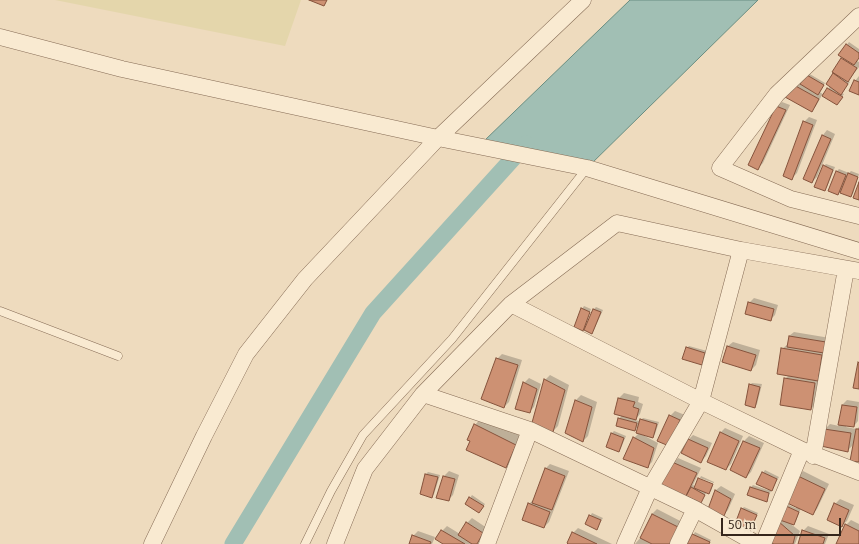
<!DOCTYPE html>
<style>
body{margin:0}
#map{position:relative;width:859px;height:544px;overflow:hidden;background:#eedbbe;font-family:Bitter,serif}
canvas{display:block}
.scale{position:absolute;left:721px;top:518px;width:120px;height:18px;box-sizing:border-box;border:2px solid #35261b;border-top:0;padding-left:5px;font-size:12px;line-height:14px;white-space:nowrap;color:#35261b;-webkit-text-stroke:3px #f5e6cd;paint-order:stroke}
</style>
<div id="map">
<canvas width="859" height="544"></canvas>
<div class="scale">50 m</div>
</div>
<script>
const c = document.querySelector('canvas').getContext('2d');
c.lineJoin = 'round';
function paint(path, color) { c.fillStyle = color; c.fill(path, 'evenodd'); }
const poly = rows => new Path2D(rows.map(r => 'M' + r).join(''));
function strokePath(path, color, width, dash) { c.strokeStyle = color; c.lineWidth = width; c.lineCap = dash ? 'butt' : 'round'; c.setLineDash(dash || []); c.stroke(path); }
const farmland = poly([
 [55,0,301,0,285,46]
]);
const water = poly([
 [630,0,758,0,587,168,484,141,630,0]
]);
const shadow = poly([
 [849,42,859,49,859,58,857,61,859,62,859,67,848,81,850,82,841,93,844,94,837,104,822,95,816,106,811,111,787,97,808,73,825,83,820,92,824,95,830,86,834,74,835,72,834,71,844,57,840,54],
 [859,76,859,94,855,81],
 [782,102,790,105,763,163,758,168,777,107],
 [809,117,817,120,797,173,792,178,804,122],
 [827,130,835,134,817,177,812,182,823,135],
 [826,164,835,167,827,187,824,190,824,166],
 [839,169,849,173,851,171,859,174,853,194,850,196,840,192,838,194,837,171],
 [754,298,778,305,775,315,770,320,749,303],
 [584,306,591,309,585,327,582,329,582,309],
 [596,307,603,310,594,330,592,332,586,330,594,309],
 [794,332,830,338,816,404,811,409,785,379,789,375,782,349,788,344,789,336],
 [733,342,760,350,756,365,751,370,728,346],
 [689,346,707,351,704,362,701,364,687,348],
 [502,354,522,360,509,402,504,407,497,359],
 [550,375,569,385,558,426,553,431,545,380],
 [529,378,541,384,534,407,529,412,524,383],
 [752,383,762,384,757,404,755,407,750,385],
 [624,393,639,397,638,402,643,404,640,414,635,420,640,421,643,418,659,422,655,434,653,437,641,434,658,443,652,462,647,467,634,438,639,433,639,425,635,430,619,419,622,415,615,413,619,398],
 [581,395,597,402,588,436,583,441,566,432,576,400],
 [847,400,859,402,858,421,854,426,846,425,846,427,856,429,855,431,859,427,859,461,854,444,848,450,825,429,830,424,839,426,842,405],
 [675,411,685,415,673,440,670,416],
 [482,417,523,437,513,459,506,467,471,440,475,425],
 [725,428,743,436,731,464,726,469,720,433],
 [614,431,626,436,621,448,619,451,612,433],
 [693,435,712,443,706,456,701,461,688,440],
 [749,436,764,443,751,472,746,477,731,470,744,441],
 [678,458,701,468,693,485,696,487,699,479,713,485,711,491,708,493,707,492,700,502,687,495,684,497,673,463],
 [550,464,569,471,549,522,544,527,529,504,534,499,545,469],
 [765,470,779,477,766,500,748,494,751,487,753,485,768,490,763,473],
 [449,471,459,475,453,495,448,500,444,476],
 [803,471,829,484,817,509,813,514,801,508,796,521,792,525,800,531,795,544,776,544,770,541,786,507,789,505,796,508,798,476],
 [428,472,440,475,434,494,432,497,421,493,426,474],
 [701,476,714,482,714,483,700,478],
 [721,486,735,494,728,510,723,515,709,508,716,490],
 [472,495,485,504,479,512,466,504],
 [840,499,854,505,847,521,842,525,835,504],
 [744,507,758,513,750,529,742,509],
 [657,509,688,525,679,544,635,544,641,537,652,514],
 [592,513,603,518,597,528,586,524],
 [472,518,487,528,477,544,445,544,442,531,447,526,460,534,467,523],
 [851,520,859,524,859,544,837,544,846,525],
 [808,526,829,534,825,544,799,544,803,531],
 [578,528,612,544,569,544,573,533],
 [418,531,435,537,432,544,410,544,413,536],
 [695,532,711,540,709,544,688,544]
]);
const canal = poly([
 [233,544,373,313,526,144]
]);
const building = poly([
 [309,0,327,0,324,6,309,0],
 [846,44,859,53,859,58,854,65,838,55,846,44],
 [841,58,857,68,848,82,832,72,841,58],
 [833,73,848,84,841,95,826,84,833,73],
 [805,74,824,85,818,95,800,84,805,74],
 [854,80,859,82,859,95,849,91,854,80],
 [792,84,819,99,812,112,785,97,792,84],
 [827,88,843,97,837,105,822,96,827,88],
 [776,106,786,110,758,170,748,165,776,106],
 [803,121,813,125,792,180,783,176,803,121],
 [822,135,831,139,812,183,803,179,822,135],
 [823,165,833,170,825,191,814,187,823,165],
 [836,171,846,175,838,195,828,191,836,171],
 [848,173,858,177,851,197,840,193,848,173],
 [859,182,859,200,853,198,859,182],
 [748,302,774,309,771,321,745,314,748,302],
 [581,308,590,312,583,331,574,327,581,308],
 [593,309,601,312,592,334,584,330,593,309],
 [789,336,826,342,824,353,787,347,789,336],
 [727,346,756,355,751,371,722,362,727,346],
 [686,347,705,353,702,365,682,359,686,347],
 [781,348,822,355,818,381,777,374,781,348],
 [496,358,518,365,504,408,481,399,496,358],
 [858,362,859,363,859,389,853,388,858,362],
 [784,378,815,383,811,410,780,405,784,378],
 [544,379,565,390,553,432,530,430,544,379],
 [523,382,537,389,530,413,515,409,523,382],
 [749,384,760,387,755,408,745,405,749,384],
 [618,398,635,402,633,407,639,409,636,420,614,414,618,398],
 [575,400,592,407,583,442,565,433,575,400],
 [842,405,857,407,854,427,838,425,842,405],
 [669,415,680,420,669,446,657,441,669,415],
 [618,418,637,423,635,431,616,426,618,418],
 [640,419,657,424,653,438,636,433,640,419],
 [474,424,516,445,506,468,466,450,470,441,467,440,474,424],
 [824,429,851,433,848,452,821,446,824,429],
 [856,429,859,429,859,462,850,461,856,429],
 [720,432,739,441,726,470,707,462,720,432],
 [611,433,624,438,619,452,606,447,611,433],
 [633,437,654,448,648,468,623,459,633,437],
 [688,439,708,448,701,463,681,453,688,439],
 [743,441,760,448,746,478,730,470,743,441],
 [672,462,697,473,685,498,659,483,672,462],
 [545,468,565,476,552,510,532,503,545,468],
 [762,472,777,479,772,491,756,484,762,472],
 [425,474,438,477,432,498,420,494,425,474],
 [443,476,455,479,449,501,436,498,443,476],
 [798,476,825,489,813,515,785,502,798,476],
 [698,478,713,484,709,494,694,488,698,478],
 [691,487,705,495,701,503,686,496,691,487],
 [750,487,769,493,767,502,747,495,750,487],
 [715,490,731,499,724,516,708,509,715,490],
 [469,497,484,506,479,513,465,504,469,497],
 [528,503,550,512,544,528,522,520,528,503],
 [834,503,849,510,842,527,827,520,834,503],
 [786,506,799,512,794,525,780,520,786,506],
 [741,508,757,515,750,531,735,524,741,508],
 [652,514,684,530,677,544,652,544,640,538,652,514],
 [589,515,601,520,597,530,585,524,589,515],
 [778,521,795,536,793,544,774,544,769,542,778,521],
 [466,522,483,533,477,544,472,544,458,535,466,522],
 [845,524,859,531,859,544,836,544,845,524],
 [441,530,465,544,443,544,435,539,441,530],
 [802,530,825,538,823,544,798,544,802,530],
 [572,532,597,544,568,544,567,543,572,532],
 [692,534,710,542,709,544,687,544,692,534],
 [412,535,431,542,430,544,409,544,412,535]
]);
const lane = poly([
 [0,311,118,356],
 [305,544,331,491,363,435,452,339,587,168]
]);
const street = poly([
 [859,16,777,94,720,168,791,199,859,216],
 [0,37,122,69,438,138,587,168,859,251],
 [511,304,701,401,802,450,859,472],
 [423,394,530,430,695,509,757,544],
 [813,456,846,269],
 [152,544,204,436,246,354,305,279,438,138,583,0],
 [335,544,365,469,423,394,511,304,617,223,741,250,859,271],
 [487,544,530,430],
 [625,544,650,488,701,401,741,250],
 [678,544,695,509],
 [763,544,802,450]
]);
paint(farmland, '#e4d6ab');
paint(water, '#a1bfb4');
strokePath(water, '#698d81', 1);
paint(shadow, '#0003');
strokePath(canal, '#a1bfb4', 17);
paint(building, '#cd9173');
strokePath(building, '#85533c', 1);
strokePath(lane, '#866c56', 9);
strokePath(street, '#866c56', 17);
strokePath(lane, '#f9ead1', 8);
strokePath(street, '#f9ead1', 16);
</script>
